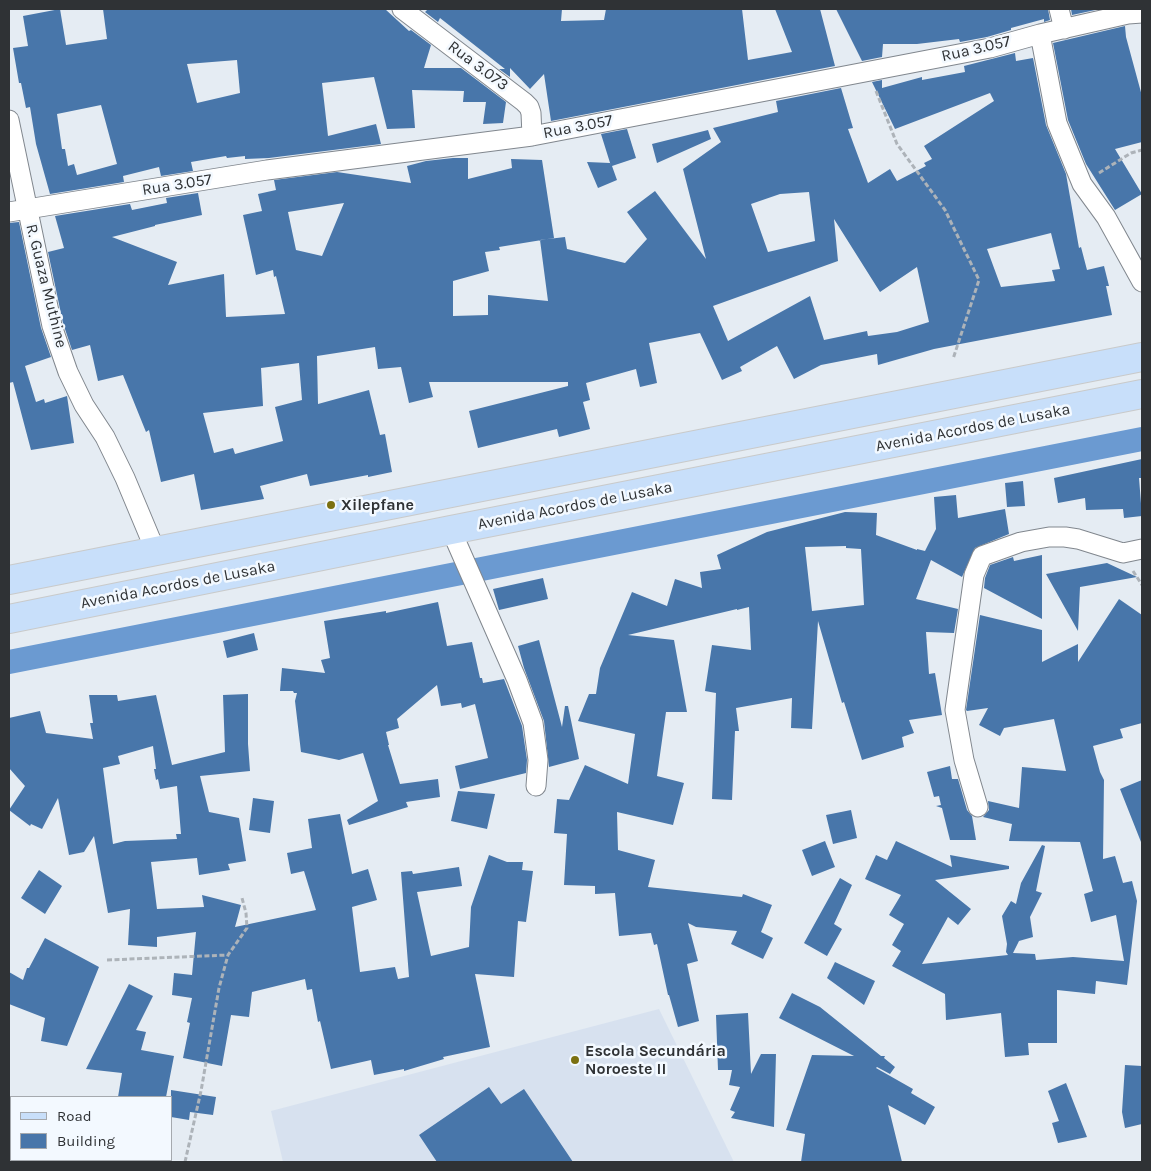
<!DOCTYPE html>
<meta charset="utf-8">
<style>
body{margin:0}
#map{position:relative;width:1151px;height:1171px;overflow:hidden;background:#e5ecf3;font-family:Karla,sans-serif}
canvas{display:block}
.frame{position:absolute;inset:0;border:10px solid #2f3235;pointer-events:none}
.legend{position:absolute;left:10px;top:1096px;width:162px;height:65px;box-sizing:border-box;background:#f3f9ff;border:1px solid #a5a9ae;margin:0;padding:6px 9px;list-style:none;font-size:15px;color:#2f3235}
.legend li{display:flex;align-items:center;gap:10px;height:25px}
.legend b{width:25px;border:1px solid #a5a9ae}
</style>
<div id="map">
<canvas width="1151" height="1171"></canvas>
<div class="frame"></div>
<ul class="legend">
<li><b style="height:6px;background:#c8dffa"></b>Road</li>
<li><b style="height:14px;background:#4876aa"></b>Building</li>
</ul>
</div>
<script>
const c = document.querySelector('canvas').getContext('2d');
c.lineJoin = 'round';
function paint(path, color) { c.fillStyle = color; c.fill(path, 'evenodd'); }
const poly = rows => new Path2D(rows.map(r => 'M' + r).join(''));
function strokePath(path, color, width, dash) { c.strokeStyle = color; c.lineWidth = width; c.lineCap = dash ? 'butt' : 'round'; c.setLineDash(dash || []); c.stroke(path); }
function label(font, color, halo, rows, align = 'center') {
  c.font = font + ' Karla,sans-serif'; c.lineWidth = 5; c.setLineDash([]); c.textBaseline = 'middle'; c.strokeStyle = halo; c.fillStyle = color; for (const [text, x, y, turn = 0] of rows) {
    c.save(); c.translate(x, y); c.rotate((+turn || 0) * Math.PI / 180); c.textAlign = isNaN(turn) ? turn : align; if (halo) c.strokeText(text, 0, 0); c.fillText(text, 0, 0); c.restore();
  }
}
const built = poly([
 [659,1009,734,1162,283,1162,271,1111]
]);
const canal = poly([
 [9,662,1142,439]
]);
const building = poly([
 [60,9,66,45,107,39,103,9,385,9,409,31,411,30,431,45,424,68,461,68,506,102,503,123,483,124,486,102,463,102,464,91,412,90,415,128,387,129,374,77,322,83,328,136,376,124,381,144,269,158,245,159,245,156,227,158,226,156,191,162,193,171,161,176,159,167,123,176,124,182,50,194,36,144,30,107,26,108,21,83,19,83,13,48,28,46,23,16],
 [237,60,240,93,197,103,187,64],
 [101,105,117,164,77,175,74,164,68,166,65,149,62,149,57,114],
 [428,9,562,9,561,21,604,20,606,9,742,9,748,60,792,52,775,9,820,9,835,66,551,121,544,74,530,89,510,68,510,77,499,69,505,69,440,18,438,22,425,12],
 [836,9,1048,9,1050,20,1044,22,1044,19,1011,28,1011,30,987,37,960,42,959,39,917,44,883,44,882,57,862,61],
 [1071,9,1100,9,1072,15],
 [1125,26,1126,37,1142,96,1142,142,1115,149,1142,194,1115,210,1086,164,1068,120,1053,43],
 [1015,53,1016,61,1033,58,1046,125,1066,174,1079,248,1081,247,1087,270,1104,266,1109,286,1106,286,1112,315,934,349,878,365,877,354,821,365,794,379,777,346,740,367,742,371,722,380,700,333,649,343,657,383,640,387,636,369,586,383,590,400,583,402,590,429,559,437,557,429,478,448,469,411,568,386,568,382,429,382,433,397,409,403,401,367,378,369,375,347,317,356,318,404,369,390,380,435,385,434,392,472,368,477,368,475,310,486,307,474,260,486,264,499,201,510,194,474,161,482,149,430,146,432,123,375,98,381,90,345,72,350,63,323,48,252,64,248,55,216,130,204,132,210,167,203,166,198,198,193,202,215,155,225,155,226,112,237,177,262,168,285,224,274,226,317,285,314,276,276,274,277,273,270,256,275,243,215,262,211,258,194,276,190,274,180,337,172,411,183,407,166,426,161,453,158,468,158,468,179,512,168,511,159,542,160,554,238,499,247,500,250,485,252,489,271,453,281,453,316,488,315,488,295,548,301,540,240,565,237,567,249,625,263,647,239,627,212,655,191,706,259,683,169,721,142,713,128,778,112,776,101,841,88,853,128,848,129,868,183,890,169,897,181,926,166,924,163,932,159,924,146,994,101,990,93,895,129,872,82,882,80,882,88,922,77,922,80,965,72,964,66],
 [809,192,815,241,768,252,751,204,780,194],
 [344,203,322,256,296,250,288,212],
 [834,219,880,292,917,267,929,322,897,332,868,336,867,331,824,340,810,296,728,341,713,306,838,261],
 [1051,233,1060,269,1052,270,1055,281,1001,287,987,249],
 [299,363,302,400,275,407,283,441,235,454,233,448,214,453,203,413,263,406,261,368],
 [627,129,636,158,612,166,617,180,598,188,587,162,610,163,611,166,601,134],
 [708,130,711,139,657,163,652,144],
 [19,222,41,328,51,357,25,366,36,402,44,399,45,403,67,396,74,443,31,450,13,382,9,383,9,223],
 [1142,459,1142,478,1139,478,1142,516,1124,518,1123,509,1086,510,1085,498,1058,503,1054,478],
 [1023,481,1025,506,1007,507,1005,483],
 [956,495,958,518,1005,509,1009,534,975,548,962,577,931,560,916,599,958,609,954,633,926,632,929,674,935,673,942,715,909,720,914,733,902,737,904,747,862,760,844,702,842,703,818,621,812,729,791,728,792,698,736,708,739,731,735,731,732,800,712,799,716,693,705,691,712,645,751,650,749,607,737,610,737,609,628,635,674,640,687,712,666,712,657,776,684,783,673,825,617,812,618,850,655,860,648,887,742,897,743,894,772,905,761,932,773,938,763,959,731,944,737,931,696,927,688,923,698,961,687,964,699,1021,678,1027,669,995,668,995,657,944,654,945,651,933,619,936,615,893,595,894,595,886,564,885,567,834,554,833,557,799,569,800,585,765,628,784,635,734,578,721,589,694,596,694,600,668,632,592,667,606,675,579,702,588,700,572,721,569,717,555,767,532,845,512,877,513,876,535,917,550,917,549,925,551,936,529,934,497],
 [846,546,846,548,861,549,864,605,812,611,805,547],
 [1042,555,1042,619,984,588,985,578,990,565,1013,557,1014,561],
 [1107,563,1137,577,1080,587,1078,631,1046,574],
 [543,578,548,599,499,610,493,589],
 [1119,599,1142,615,1142,723,1120,729,1123,738,1093,746,1100,772,1104,780,1103,859,1115,856,1123,883,1132,881,1137,901,1127,985,1096,981,1095,994,1057,990,1057,1043,1028,1043,1029,1055,1005,1057,1001,1013,946,1020,945,994,892,966,901,951,892,945,904,924,889,915,901,895,865,879,876,855,887,860,896,841,952,867,950,855,1009,866,1009,869,935,880,971,909,958,925,948,917,922,964,1008,955,1006,952,1007,944,1002,916,1011,901,1016,904,1021,883,1042,845,1045,846,1036,891,1042,893,1030,917,1033,937,1019,941,1013,953,1035,954,1036,960,1073,957,1124,961,1116,915,1091,922,1084,894,1093,891,1080,842,1009,841,1012,824,983,817,989,810,988,801,1019,808,1022,767,1066,771,1054,719,1004,728,1000,736,979,725,988,708,967,711,966,710,980,615,1042,630,1042,662,1078,644,1078,662],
 [438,602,447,646,472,642,480,678,482,678,483,683,504,679,522,726,527,760,526,773,460,789,455,766,488,758,475,704,462,708,461,703,441,706,437,685,397,719,399,728,386,732,389,745,388,745,400,784,438,779,440,797,406,802,408,807,349,825,347,820,378,801,363,753,339,760,301,752,295,701,297,693,294,693,293,691,280,691,282,668,325,673,321,660,330,658,324,621,386,611,386,613],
 [254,633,258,650,227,658,223,641],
 [539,640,562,727,565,706,568,706,579,759,549,767,544,721,524,668,518,646],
 [248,694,248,744,250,771,200,776,209,812,239,818,246,861,228,864,230,870,199,875,197,858,151,862,157,909,204,907,202,895,241,905,235,927,316,910,304,871,291,874,287,853,312,848,308,819,340,814,352,874,368,869,377,900,352,907,360,972,395,967,398,979,409,977,401,872,412,871,413,874,459,867,462,886,417,892,431,956,469,947,471,907,489,855,507,862,523,862,522,870,533,871,526,922,518,921,514,977,475,974,490,1047,443,1057,444,1059,404,1071,404,1069,374,1075,371,1060,331,1069,320,1021,318,1022,312,989,307,990,305,979,252,992,249,1017,231,1015,222,1066,183,1058,190,1023,187,1022,192,998,172,995,174,973,192,975,196,932,157,937,157,947,128,945,130,909,108,913,94,836,84,852,69,855,58,798,42,829,31,824,30,826,9,810,25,786,9,768,9,718,40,711,46,733,93,739,90,723,93,723,89,695,117,695,118,701,156,695,172,765,225,752,223,695],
 [153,746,156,769,154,769,156,780,158,779,160,789,177,786,181,834,176,834,177,839,125,841,113,844,103,768,120,764,118,756],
 [950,766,952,779,958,779,967,810,972,816,976,840,950,840,942,808,936,806,941,805,939,796,934,797,927,772],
 [1142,780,1142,842,1141,842,1120,789],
 [458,791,495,794,487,829,451,821],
 [253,798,274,801,270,833,249,830],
 [851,810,857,838,833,844,826,815],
 [825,841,835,867,812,876,802,850],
 [39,870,62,886,45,914,21,898],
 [840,878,852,885,834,924,842,929,827,956,804,943],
 [45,938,99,967,67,1046,41,1041,45,1018,9,1004,9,972,23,980,27,968,29,968],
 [835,962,875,981,864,1005,827,978],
 [129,984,153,996,136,1030,146,1032,141,1050,174,1056,166,1097,118,1097,122,1073,86,1069],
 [792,993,820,1007,881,1056,885,1056,884,1058,895,1067,890,1074,877,1067,876,1068,913,1089,911,1093,935,1107,925,1125,888,1105,902,1162,801,1162,805,1134,786,1130,812,1055,854,1056,779,1018],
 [748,1013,751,1074,761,1054,776,1054,774,1127,731,1118,735,1112,730,1110,740,1087,729,1085,732,1070,718,1070,716,1015],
 [1125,1065,1142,1066,1142,1124,1125,1128,1122,1112],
 [1066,1083,1087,1137,1058,1143,1052,1123,1059,1121,1048,1091],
 [489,1087,501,1104,524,1089,573,1162,437,1162,419,1135],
 [171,1090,216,1097,213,1115,190,1112,189,1120,171,1117]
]);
const path = poly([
 [876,91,897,144,945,210,979,280,953,359],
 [1099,173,1131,153,1142,150],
 [1133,571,1142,585],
 [107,960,228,955],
 [185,1162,201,1091,219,988,228,955,247,928,246,913,242,898]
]);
const street = poly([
 [402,9,524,102,529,107,531,113,532,136],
 [1059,9,1064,29],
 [1040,34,1057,123,1082,184,1106,217,1142,282],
 [9,120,52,326,68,372,84,405,105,437,125,478,156,552],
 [9,212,267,170,532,136,990,48,1040,34,1128,14,1142,13],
 [451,530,517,680,533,723,538,760,536,786],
 [978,807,964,760,955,710,974,575,982,556,1021,542,1049,537,1065,537,1078,539,1123,553,1142,549]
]);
const primary = poly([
 [9,580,1142,357],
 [9,619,451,530,1142,394]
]);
const markers = [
 [331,505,5,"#7b7011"],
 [575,1060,5,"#7b7011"]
];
const streetNames = [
 ["Rua 3.057",976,49,-13],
 ["Rua 3.073",478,66,37],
 ["Rua 3.057",578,127,-11],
 ["Rua 3.057",177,185,-9],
 ["R. Guaza Muthine",46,286,76],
 ["Avenida Acordos de Lusaka",973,428,-11],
 ["Avenida Acordos de Lusaka",575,506,-11],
 ["Avenida Acordos de Lusaka",178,585,-11]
];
const poiNames = [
 ["Xilepfane",341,505],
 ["Escola Secundária",585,1051],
 ["Noroeste II",585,1069]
];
paint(built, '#d7e1ef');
strokePath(canal, '#6b9ad1', 24);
paint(building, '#4876aa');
strokePath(street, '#81878e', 21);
strokePath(primary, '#c9caca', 30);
strokePath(path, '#adb3b9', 3, [5, 2.5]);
strokePath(street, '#fff', 19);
strokePath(primary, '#c8dffa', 28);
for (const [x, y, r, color] of markers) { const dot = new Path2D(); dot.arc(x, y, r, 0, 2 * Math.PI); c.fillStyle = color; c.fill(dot); strokePath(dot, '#f3f9ff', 2); }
label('16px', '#2f3235', '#f3f9ff', streetNames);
label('bold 16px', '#2f3235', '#f3f9ff', poiNames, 'left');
</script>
